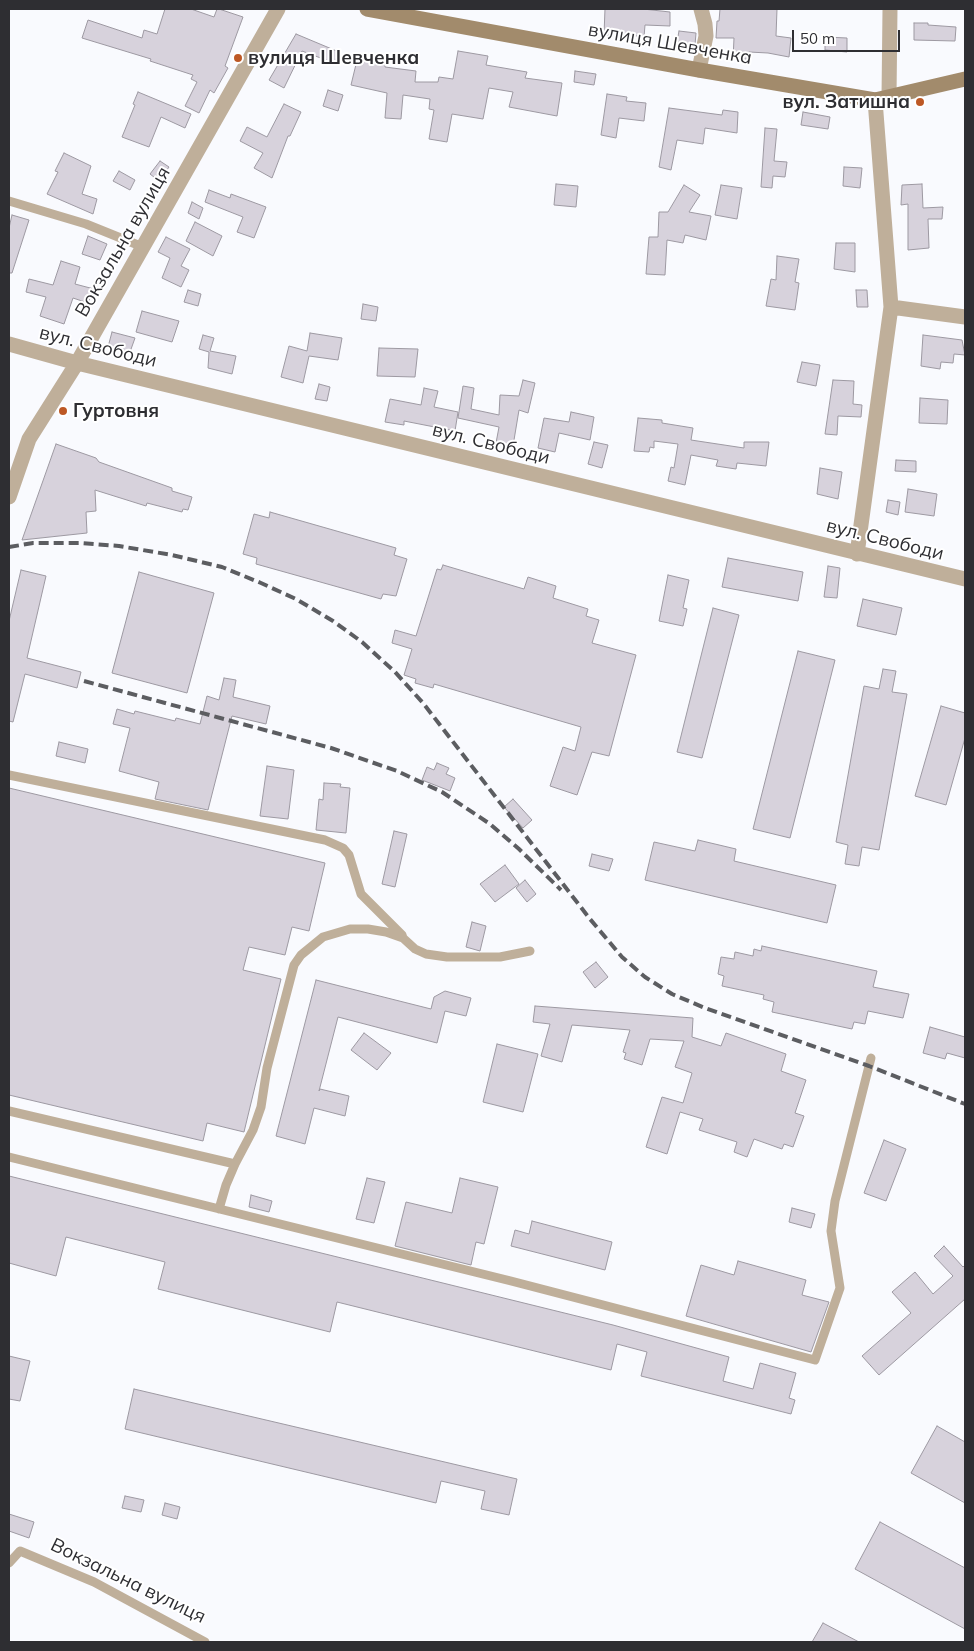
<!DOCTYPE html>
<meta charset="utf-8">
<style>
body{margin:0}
#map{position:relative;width:974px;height:1651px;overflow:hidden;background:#f9fafe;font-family:Mulish,sans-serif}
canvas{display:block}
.frame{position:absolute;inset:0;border:10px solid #2e2e32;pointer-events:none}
.scale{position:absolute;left:792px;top:30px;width:108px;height:22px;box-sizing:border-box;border:2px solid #2e2e32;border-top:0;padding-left:6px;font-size:15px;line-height:18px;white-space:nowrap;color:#2e2e32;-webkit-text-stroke:4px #fff;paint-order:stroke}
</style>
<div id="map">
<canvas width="974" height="1651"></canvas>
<div class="frame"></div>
<div class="scale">50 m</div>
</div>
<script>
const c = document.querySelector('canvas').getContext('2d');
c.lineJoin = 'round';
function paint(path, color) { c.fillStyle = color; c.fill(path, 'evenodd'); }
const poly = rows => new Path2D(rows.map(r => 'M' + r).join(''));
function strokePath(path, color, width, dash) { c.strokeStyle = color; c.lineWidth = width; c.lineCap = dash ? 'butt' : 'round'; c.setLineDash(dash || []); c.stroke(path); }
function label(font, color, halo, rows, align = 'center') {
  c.font = font + ' Mulish,sans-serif'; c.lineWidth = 4; c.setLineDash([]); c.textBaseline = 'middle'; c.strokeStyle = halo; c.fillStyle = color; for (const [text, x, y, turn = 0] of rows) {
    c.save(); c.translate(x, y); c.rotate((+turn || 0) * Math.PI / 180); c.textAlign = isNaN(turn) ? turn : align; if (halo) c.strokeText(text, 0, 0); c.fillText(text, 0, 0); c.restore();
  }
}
const building = poly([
 [165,9,191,9,214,17,217,9,219,9,243,17,225,66,228,68,214,93,210,90,199,113,185,106,197,82,191,79,193,75,150,61,151,59,82,38,88,20,142,38,144,30,157,34,165,9],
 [605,9,643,9,670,12,670,26,645,25,644,37,622,34,622,36,604,35,605,9],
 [720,9,777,9,776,36,791,38,789,57,768,53,749,52,749,59,733,59,734,38,716,38,717,21,719,21,720,9],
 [914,23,928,23,928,25,956,27,955,41,914,40,914,23],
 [679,31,696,33,695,45,677,42,679,31],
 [296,34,339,52,334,63,302,51,284,88,269,80,296,34],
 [825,37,847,38,847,52,825,50,825,37],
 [458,51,488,56,486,65,527,72,525,78,562,83,557,116,509,107,513,92,489,88,483,119,452,114,447,142,429,139,434,110,429,109,430,99,403,95,401,119,385,118,387,93,351,85,358,56,385,60,385,67,416,71,415,82,438,82,439,77,453,79,458,51],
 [575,71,596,74,594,85,574,82,575,71],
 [328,90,343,95,338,111,323,106,328,90],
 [138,92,191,114,185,128,161,117,149,147,122,137,135,105,133,104,138,92],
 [607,94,627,97,626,101,646,103,644,121,619,118,616,138,601,135,607,94],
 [284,104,301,112,290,136,288,136,272,178,254,168,263,153,240,141,247,127,267,137,284,104],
 [669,108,722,115,723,110,738,112,737,133,705,128,703,144,677,140,671,170,659,167,669,108],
 [803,112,830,117,828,129,801,125,803,112],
 [765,128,777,129,774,161,787,162,785,177,773,176,772,188,761,187,765,128],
 [64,153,91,166,82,194,97,199,93,214,47,194,58,172,55,171,64,153],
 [160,161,169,167,159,181,150,174,160,161],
 [844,167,862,168,860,188,843,186,844,167],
 [119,171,135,180,130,190,113,181,119,171],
 [556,184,578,186,576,207,554,205,556,184],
 [922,184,923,208,943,207,942,219,928,219,929,248,908,250,908,204,901,205,902,185,922,184],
 [684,185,700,195,689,212,711,216,706,240,685,235,683,243,667,240,665,275,646,274,649,237,658,237,659,212,668,212,684,185],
 [721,185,742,188,737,219,715,215,721,185],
 [209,190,230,198,231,194,266,207,254,238,237,232,243,217,205,202,209,190],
 [192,202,203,208,199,219,188,213,192,202],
 [12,215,29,220,12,273,9,273,9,228,12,215],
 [195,222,222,236,213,256,186,241,195,222],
 [88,236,107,244,100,260,82,254,88,236],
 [166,237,190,249,181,266,189,270,181,287,162,278,170,258,158,252,166,237],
 [836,243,855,243,855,272,834,269,836,243],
 [777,256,799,259,795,282,799,283,795,310,766,306,771,279,776,280,777,256],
 [61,261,80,267,75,284,94,289,88,303,73,298,64,324,40,316,46,297,26,292,29,279,53,285,61,261],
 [188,290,201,294,198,306,184,302,188,290],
 [856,290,867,290,868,307,857,307,856,290],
 [363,304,378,307,376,321,361,319,363,304],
 [142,311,179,321,172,342,136,332,142,311],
 [112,332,135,338,130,352,108,347,112,332],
 [310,333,342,338,338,360,309,356,303,383,281,377,289,346,307,351,310,333],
 [203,335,214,338,210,351,236,356,232,374,208,368,209,352,199,349,203,335],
 [923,335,962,340,965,355,954,354,953,363,941,362,940,369,921,366,923,335],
 [379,348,418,349,415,377,377,376,379,348],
 [802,362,820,365,816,386,797,382,802,362],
 [523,380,535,383,528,413,519,410,513,446,496,443,499,427,458,418,463,386,474,388,471,409,499,415,500,395,519,396,523,380],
 [833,380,854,381,853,404,862,405,861,417,838,416,837,435,825,434,833,380],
 [319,384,330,387,327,401,315,399,319,384],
 [424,388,438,391,434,407,458,412,455,431,404,421,404,425,385,422,390,399,421,405,424,388],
 [920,398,948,400,947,424,919,423,920,398],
 [571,412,594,417,590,440,559,433,555,452,538,448,544,418,569,422,571,412],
 [638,418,662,420,662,423,693,428,691,440,744,448,744,442,769,442,766,466,737,463,736,469,716,466,718,460,691,455,685,485,668,481,671,467,674,468,678,444,654,441,654,448,650,447,649,452,634,451,638,418],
 [594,442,608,445,602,468,588,464,594,442],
 [56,444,96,458,99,462,172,488,172,491,192,497,188,510,183,509,182,512,147,503,146,506,95,490,96,511,86,512,87,533,22,540,56,444],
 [896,460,916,461,916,472,895,471,896,460],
 [820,468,842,472,838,499,817,494,820,468],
 [908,489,937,494,934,516,905,512,908,489],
 [888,500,900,502,898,515,886,512,888,500],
 [270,512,396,548,394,555,407,559,396,596,383,594,381,599,256,564,257,558,243,554,254,514,269,518,270,512],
 [728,558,803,572,798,601,722,587,728,558],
 [443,565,524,589,528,577,556,586,553,598,588,609,586,616,599,620,592,643,636,655,609,756,592,752,577,795,550,786,563,747,575,751,581,727,434,684,433,688,415,683,416,679,404,675,412,649,392,643,395,630,416,636,437,569,441,570,443,565],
 [828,566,840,568,837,598,824,597,828,566],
 [21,570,46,576,27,658,81,672,77,688,25,674,13,722,9,721,9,621,21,570],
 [139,572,214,593,187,693,112,673,139,572],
 [668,575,689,580,683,608,687,609,683,626,659,621,668,575],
 [863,599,902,608,896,635,857,626,863,599],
 [713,608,739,615,702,758,677,752,713,608],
 [798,651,835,660,790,838,753,829,798,651],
 [883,669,896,671,892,692,907,694,879,850,862,847,859,866,845,864,848,845,836,842,864,686,879,689,883,669],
 [224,678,236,680,233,697,270,706,266,724,232,716,208,810,155,799,159,782,119,771,130,728,113,724,117,709,134,714,135,711,175,721,176,718,200,724,207,696,219,700,224,678],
 [941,706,965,713,965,738,946,805,915,796,941,706],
 [59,742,88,749,85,763,56,756,59,742],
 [437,763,449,768,446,774,455,778,450,791,422,780,427,767,434,770,437,763],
 [267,766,294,770,288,819,260,816,267,766],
 [324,783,341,784,340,787,350,788,346,833,316,830,319,799,323,800,324,783],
 [9,788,325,863,309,931,292,927,285,955,249,947,243,970,281,979,244,1132,207,1123,203,1141,9,1095,9,788],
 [513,799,532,820,523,828,504,807,513,799],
 [394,831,407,834,395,887,382,884,394,831],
 [698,840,736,849,734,861,836,885,827,923,645,880,654,842,695,851,698,840],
 [592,854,613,859,609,871,589,866,592,854],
 [505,865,519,884,495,902,480,884,505,865],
 [525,880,536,894,527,902,516,888,525,880],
 [472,922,486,926,480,951,466,947,472,922],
 [762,946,877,971,873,987,909,994,903,1018,868,1011,865,1024,854,1022,852,1029,772,1012,774,1002,763,999,764,995,722,986,724,976,718,974,721,957,734,959,735,952,753,956,754,949,761,951,762,946],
 [596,962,608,977,595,988,583,972,596,962],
 [316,980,431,1009,434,997,445,991,471,998,466,1016,445,1011,437,1043,338,1017,319,1091,320,1089,349,1096,345,1116,314,1108,305,1144,276,1136,316,980],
 [535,1006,693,1018,692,1037,721,1046,726,1033,786,1054,781,1071,806,1080,795,1113,804,1116,793,1147,784,1144,782,1149,754,1139,747,1157,734,1152,737,1142,699,1130,703,1119,680,1112,667,1154,646,1147,662,1097,683,1103,692,1073,675,1067,684,1041,650,1039,642,1065,624,1059,626,1053,623,1052,630,1030,572,1025,562,1062,541,1056,550,1024,533,1022,535,1006],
 [930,1027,965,1037,965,1058,947,1053,945,1059,923,1053,930,1027],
 [364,1033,391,1053,377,1070,351,1050,364,1033],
 [497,1044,538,1054,523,1112,483,1102,497,1044],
 [884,1140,906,1149,886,1201,864,1193,884,1140],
 [9,1176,613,1325,729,1357,723,1381,753,1389,760,1363,796,1373,789,1398,795,1400,791,1414,641,1376,647,1352,617,1344,611,1370,337,1302,330,1332,158,1289,165,1262,66,1237,56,1276,9,1263,9,1176],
 [367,1178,385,1182,374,1223,356,1219,367,1178],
 [460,1178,498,1187,484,1244,476,1242,471,1265,395,1246,406,1202,452,1213,460,1178],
 [251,1195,272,1201,269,1212,249,1207,251,1195],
 [792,1208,815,1214,811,1228,789,1222,792,1208],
 [532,1221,612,1242,605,1270,511,1246,515,1230,529,1234,532,1221],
 [944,1246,963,1267,965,1265,965,1299,879,1375,862,1356,911,1313,892,1292,915,1272,933,1294,953,1276,934,1256,944,1246],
 [738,1261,806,1280,802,1295,829,1302,811,1352,686,1316,701,1265,734,1275,738,1261],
 [9,1356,30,1361,20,1401,9,1399,9,1356],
 [134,1389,517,1479,509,1515,481,1509,485,1491,441,1481,436,1503,125,1429,134,1389],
 [937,1426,965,1442,965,1503,911,1473,937,1426],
 [125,1496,144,1500,141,1512,122,1508,125,1496],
 [165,1503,180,1507,177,1519,162,1515,165,1503],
 [9,1514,34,1522,29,1538,9,1531,9,1514],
 [880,1522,965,1568,965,1629,855,1569,880,1522],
 [823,1623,859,1642,812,1642,823,1623]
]);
const lane = poly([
 [9,201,86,224,143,247],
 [9,775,325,840,343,848,349,855,361,894,402,935,403,938,415,949,426,954,447,957,500,957,530,951],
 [9,1111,235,1164,253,1130,261,1107,267,1068,294,965,301,955,323,937,350,929,368,929,386,932,403,938],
 [9,1157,511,1281,815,1360,840,1288,831,1231,835,1201,871,1058],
 [219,1209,226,1185,235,1164],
 [9,1563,20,1551,94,1582,205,1642]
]);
const street = poly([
 [699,70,706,36,705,24,701,9],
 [889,97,890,9],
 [891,307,965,317],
 [9,344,77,363,965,579],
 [9,497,29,439,77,363,278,9],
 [857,554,891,307,875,100]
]);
const secondary = poly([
 [367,9,699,70,875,100,965,79]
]);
const rail = poly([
 [9,547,33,543,79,543,119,546,172,555,222,567,261,583,296,599,333,621,362,642,395,672,423,703,590,919,622,957,645,977,672,994,705,1008,869,1066,965,1104],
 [84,681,331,748,397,771,442,792,490,824,519,849,561,890]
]);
const markers = [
 [238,58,5,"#bd5825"],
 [920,102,5,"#bd5825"],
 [63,411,5,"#bd5825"]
];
const streetNames = [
 ["вулиця Шевченка",670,44,10],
 ["Вокзальна вулиця",123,242,-60],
 ["вул. Свободи",98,347,14],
 ["вул. Свободи",491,444,14],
 ["вул. Свободи",885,540,14],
 ["Вокзальна вулиця",128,1581,26]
];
const poiNames = [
 ["вулиця Шевченка",248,58],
 ["вул. Затишна",910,102,"right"],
 ["Гуртовня",73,411]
];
paint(building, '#d7d2dc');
strokePath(building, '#9d99a2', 1);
strokePath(lane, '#bfaf9a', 9);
strokePath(street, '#bfaf9a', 15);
strokePath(secondary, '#a28b6c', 15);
strokePath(rail, '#5c5d61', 4, [10, 5]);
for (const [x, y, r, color] of markers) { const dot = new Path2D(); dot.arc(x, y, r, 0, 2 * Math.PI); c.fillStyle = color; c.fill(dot); strokePath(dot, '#fff', 2); }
label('19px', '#2e2e32', '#fff', streetNames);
label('bold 19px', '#2e2e32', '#fff', poiNames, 'left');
</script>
